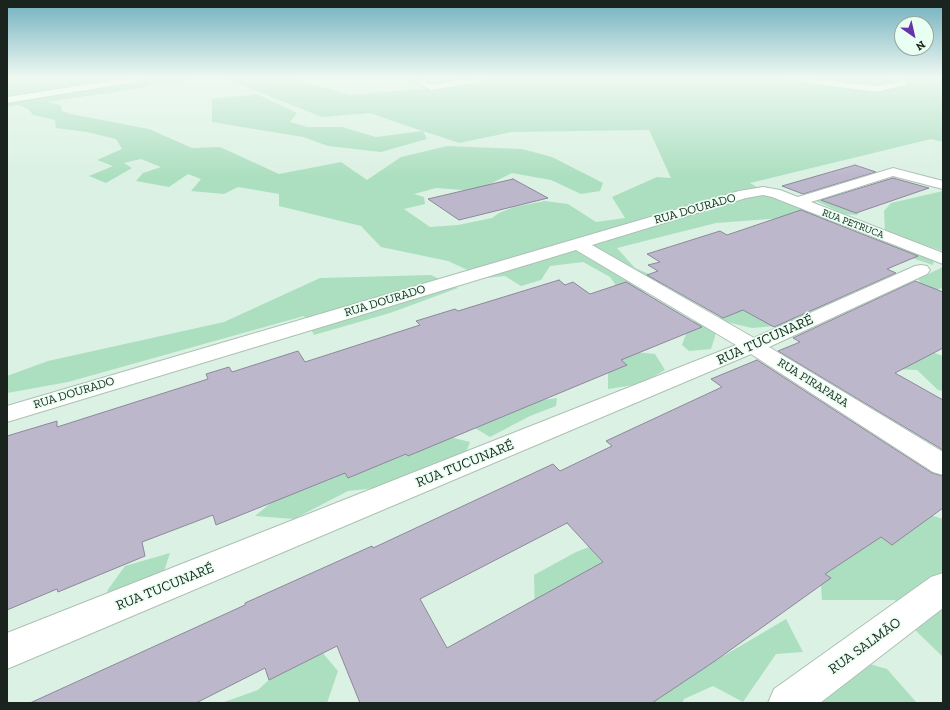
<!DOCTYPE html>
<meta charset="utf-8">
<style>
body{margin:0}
#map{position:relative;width:950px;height:710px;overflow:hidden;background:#dbf1e3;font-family:"Zilla Slab",serif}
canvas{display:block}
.frame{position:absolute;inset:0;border:8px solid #1b231e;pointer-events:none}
.north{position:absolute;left:894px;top:16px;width:40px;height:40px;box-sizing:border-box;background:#e9fff1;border:1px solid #97a79d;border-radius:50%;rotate:146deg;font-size:11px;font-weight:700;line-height:16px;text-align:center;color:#1b231e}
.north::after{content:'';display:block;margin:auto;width:14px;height:18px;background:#63a;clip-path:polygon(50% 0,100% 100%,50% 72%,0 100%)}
</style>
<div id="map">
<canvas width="950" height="710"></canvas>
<div class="frame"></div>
<div class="north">N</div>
</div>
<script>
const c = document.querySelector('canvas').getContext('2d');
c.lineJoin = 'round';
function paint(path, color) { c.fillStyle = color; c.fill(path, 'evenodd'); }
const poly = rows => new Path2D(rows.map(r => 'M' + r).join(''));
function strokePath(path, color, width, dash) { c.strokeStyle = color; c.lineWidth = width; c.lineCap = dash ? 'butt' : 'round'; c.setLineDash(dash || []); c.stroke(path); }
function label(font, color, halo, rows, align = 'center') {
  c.font = font + ' "Zilla Slab",serif'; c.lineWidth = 3.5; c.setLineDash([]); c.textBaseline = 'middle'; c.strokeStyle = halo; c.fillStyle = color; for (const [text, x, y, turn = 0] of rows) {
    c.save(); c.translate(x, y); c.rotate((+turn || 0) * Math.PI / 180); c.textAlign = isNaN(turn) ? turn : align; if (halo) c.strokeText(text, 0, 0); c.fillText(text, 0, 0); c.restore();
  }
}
const green = poly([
 [7,77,134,77,7,97],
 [151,77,199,77,178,82,160,81,148,87,47,102,61,105,62,111,71,114,149,129,192,148,220,147,279,174,341,162,367,180,401,157,447,146,522,149,552,157,603,183,600,191,581,194,551,180,512,173,476,191,436,188,414,194,424,197,425,204,404,209,430,227,458,225,492,218,499,213,514,207,545,201,568,204,596,222,625,218,612,197,657,177,671,178,649,130,512,132,459,143,423,131,427,139,381,152,328,146,303,137,212,122,212,99,257,94,297,113,290,122,308,127,342,127,376,137,422,131,370,113,322,117,220,77,286,77,351,95,431,88,509,77,943,77,943,142,931,139,750,183,771,195,847,226,783,218,716,223,617,248,635,268,663,280,666,294,619,290,610,277,583,262,550,266,541,280,521,286,505,276,485,278,448,261,381,247,361,226,279,206,279,194,238,187,224,194,191,191,201,179,188,174,169,187,136,181,143,173,161,167,141,159,124,163,132,168,106,183,89,176,113,166,97,160,122,149,116,139,87,132,56,128,55,120,33,115,28,109,18,105,7,107,7,100],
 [943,191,943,251,885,232,884,211,891,203],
 [838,196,861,210,857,215,844,214,816,201,824,197],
 [884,236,935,256,933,265,912,258,874,240],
 [943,267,943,288,926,292,918,279],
 [431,275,458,288,390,313,314,335,304,316,68,382,7,393,7,376,48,361,224,322,320,278],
 [854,288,826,306,799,314,787,325,752,328,718,320,728,305],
 [698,321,716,333,711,349,689,351,682,345,687,331,678,324],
 [603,349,655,354,665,370,640,384,608,389,608,369],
 [929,351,943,356,943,391,938,390,917,370,897,369],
 [557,398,556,406,530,416,490,437,475,428,542,400],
 [438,434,470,442,463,460,402,485,348,491,294,519,255,516,284,492],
 [911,509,943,519,943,657,915,630,895,600,822,600,820,573],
 [645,525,654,538,535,611,534,575,576,552],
 [170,553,156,595,122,610,107,591,125,566],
 [786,619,803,652,776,654,743,702,713,686,684,699,682,703,652,703,682,639,715,661],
 [317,646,338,671,327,703,221,703,258,690,290,660],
 [859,661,887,669,917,703,823,703,818,667]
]);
const building = poly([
 [855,165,876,172,803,194,782,186,855,165],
 [893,178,929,188,856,213,821,200,893,178],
 [513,179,548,198,459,220,428,199,513,179],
 [801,210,918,256,887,269,896,273,774,327,743,310,723,318,647,275,658,271,648,265,660,262,647,254,720,231,727,235,801,210],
 [559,280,565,285,573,282,590,294,626,282,702,327,621,360,627,365,408,456,406,454,348,478,345,473,216,525,213,515,142,542,145,556,58,592,57,589,7,610,7,436,57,421,57,427,208,379,206,374,229,367,232,372,298,351,305,362,420,325,416,321,455,309,458,311,559,280],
 [915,281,943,292,943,348,895,373,943,400,943,450,778,351,800,342,793,338,915,281],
 [757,360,932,473,943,476,943,508,892,545,881,537,825,574,831,578,715,661,652,703,360,703,337,646,269,680,265,668,196,703,30,703,245,605,245,603,372,546,373,548,553,464,560,471,612,446,606,441,722,387,711,379,757,360],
 [567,523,603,562,447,648,420,599,567,523]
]);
const minor = poly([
 [134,77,152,77,148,80,7,103,7,97,134,77],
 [407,77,417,77,432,84,478,77,496,77,492,80,431,90,407,77],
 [783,77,804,77,876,86,898,82,883,79,882,77,902,77,907,83,906,85,876,92,787,80,783,77],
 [893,168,943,181,943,189,893,176,811,202,943,253,943,264,772,197,763,195,746,198,592,245,754,338,915,266,921,265,927,266,930,270,927,274,769,347,943,452,943,475,933,472,751,354,7,669,7,633,736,345,576,250,7,422,7,406,739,191,763,187,780,190,798,197,893,168],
 [943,573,943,608,820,703,768,703,774,689,931,577,943,573]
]);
const farStreetnames = [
 ["RUA PETRUCA",853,224,21]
];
const streetNames = [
 ["RUA DOURADO",695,209,-16],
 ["RUA DOURADO",385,301,-17],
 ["RUA PIRAPARA",813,383,32],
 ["RUA DOURADO",74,393,-17]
];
const nearStreetnames = [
 ["RUA TUCUNARÉ",765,340,-24],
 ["RUA TUCUNARÉ",465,464,-22],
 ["RUA TUCUNARÉ",165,587,-22],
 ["RUA SALMÃO",865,646,-36]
];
paint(green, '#acdfc0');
paint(building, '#bdb7cc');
strokePath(building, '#8d879b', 1);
strokePath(minor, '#acc1b4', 2);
paint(minor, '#fff');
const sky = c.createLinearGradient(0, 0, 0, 176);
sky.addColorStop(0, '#70afbe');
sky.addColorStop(0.44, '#eff9f2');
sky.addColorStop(1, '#eff9f200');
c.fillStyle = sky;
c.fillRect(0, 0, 950, 176);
label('10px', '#1b231e', '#e9fff1', farStreetnames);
label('12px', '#1b231e', '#e9fff1', streetNames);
label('14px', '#1b231e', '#e9fff1', nearStreetnames);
</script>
